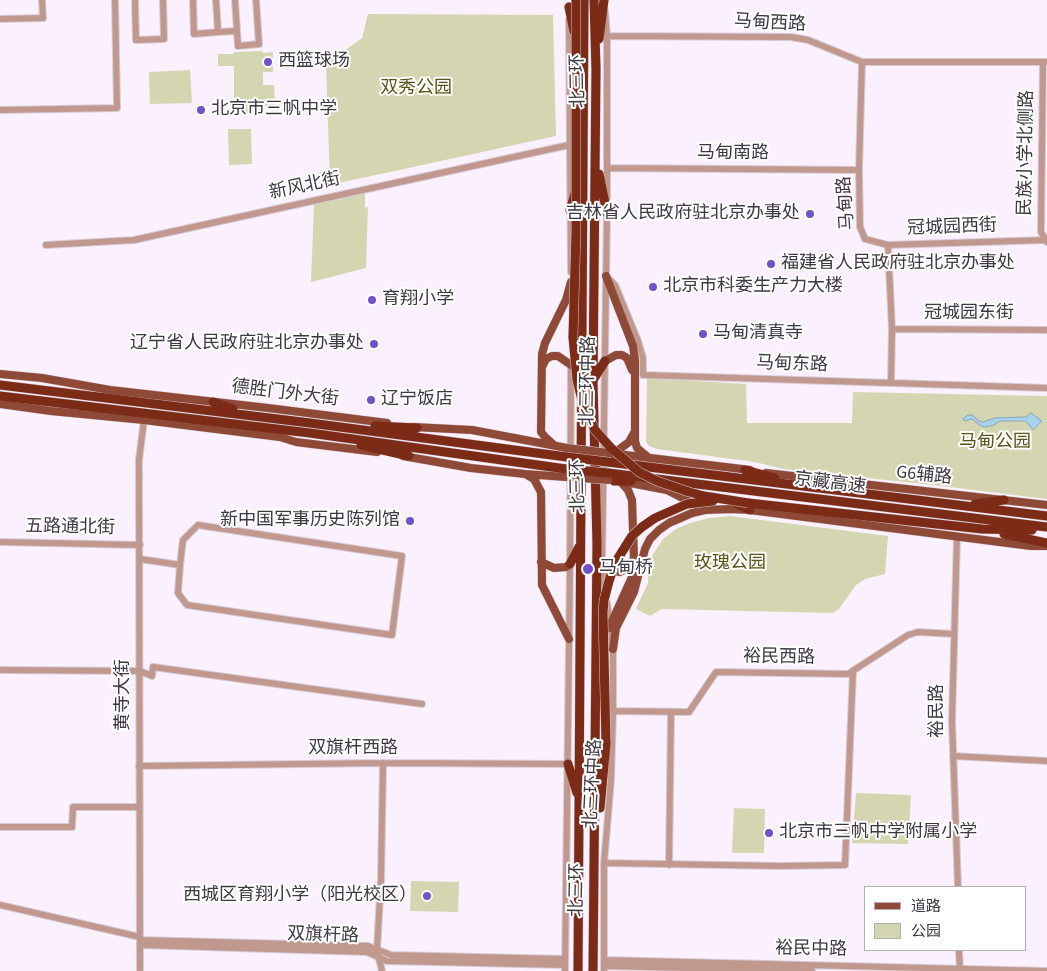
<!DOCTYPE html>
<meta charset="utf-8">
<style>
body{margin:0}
#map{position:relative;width:1047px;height:971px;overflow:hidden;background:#fbf0fd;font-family:"Source Sans 3","Noto Sans SC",sans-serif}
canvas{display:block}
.legend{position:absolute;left:864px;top:886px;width:162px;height:65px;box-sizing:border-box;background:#fff;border:1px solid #b2afb3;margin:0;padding:6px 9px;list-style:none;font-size:15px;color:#3e3840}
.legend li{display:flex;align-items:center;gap:10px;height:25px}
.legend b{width:25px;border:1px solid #b2afb3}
</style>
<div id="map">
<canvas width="1047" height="971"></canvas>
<ul class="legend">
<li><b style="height:6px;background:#8f4a37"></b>道路</li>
<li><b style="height:14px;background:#d3d6b0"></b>公园</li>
</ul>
</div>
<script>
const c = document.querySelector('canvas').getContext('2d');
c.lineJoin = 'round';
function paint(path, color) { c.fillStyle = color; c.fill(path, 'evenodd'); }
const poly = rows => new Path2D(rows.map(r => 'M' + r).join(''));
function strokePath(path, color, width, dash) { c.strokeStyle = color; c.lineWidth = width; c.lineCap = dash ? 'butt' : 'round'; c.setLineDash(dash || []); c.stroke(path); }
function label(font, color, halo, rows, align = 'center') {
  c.font = font + ' "Source Sans 3","Noto Sans SC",sans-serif'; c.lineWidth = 4; c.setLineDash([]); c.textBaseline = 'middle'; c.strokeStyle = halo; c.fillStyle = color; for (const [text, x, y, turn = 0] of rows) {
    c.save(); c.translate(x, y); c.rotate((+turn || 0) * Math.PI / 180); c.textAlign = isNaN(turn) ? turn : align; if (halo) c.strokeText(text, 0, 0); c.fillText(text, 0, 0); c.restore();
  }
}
const green = poly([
 [368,14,553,15,556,136,330,185,326,64,362,38],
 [262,51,263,53,273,52,273,72,263,72,263,85,274,85,275,106,264,106,264,101,264,112,234,112,234,66,218,66,218,54,233,54,234,52],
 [190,70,192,103,150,104,149,72],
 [228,129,251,129,252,164,229,165],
 [365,192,365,208,368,207,366,268,311,282,314,204],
 [647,378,746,384,747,423,852,423,853,392,1047,396,1047,499,933,485,783,469,755,462,657,449,649,446,646,442],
 [730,516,888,536,885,574,865,579,856,585,839,609,833,613,662,609,650,616,636,609,648,583,649,566,653,554,663,539,676,529,690,523,709,518],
 [856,793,911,795,908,844,852,843],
 [734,808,765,809,764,853,732,853],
 [411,881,459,882,458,912,410,911]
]);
const water = poly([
 [1031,413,1042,421,1033,430,1026,421,1000,421,994,425,985,427,981,426,972,419,964,421,963,419,968,415,972,415,979,421,983,422,995,418,1026,417,1031,413]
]);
const minor = poly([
 [135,0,136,40,164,39,163,0],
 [193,0,194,34,218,32,216,0],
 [605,11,607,36,607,198],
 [0,19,43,18,42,0],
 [569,20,571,272],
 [237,31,238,46,259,44,256,0],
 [218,32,237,31,235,0],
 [607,36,791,37,808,40,862,62,1047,62],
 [862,62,859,170,860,227,865,239,888,245,892,329,891,383],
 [1043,62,1041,232,1047,242],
 [0,110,117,108,115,0],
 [607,168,859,170],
 [46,245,134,240,569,145],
 [888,245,1046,240],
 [608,278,615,285,638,341,643,358,643,375,1047,388],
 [892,329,1047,330],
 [957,536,952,721,958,887],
 [0,542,140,545],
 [140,559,180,565,178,593,187,605,392,635,402,556,198,525,183,540,180,565],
 [605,591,602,565,607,211],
 [0,670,140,671,152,676,153,667,422,704],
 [613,711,689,712,716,672,848,674,908,635,918,632,954,634],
 [953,756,1047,761],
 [139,766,383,763,568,764],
 [0,827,72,827,73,807,138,807],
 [604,863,781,866,845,865,853,671],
 [669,865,671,712],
 [0,905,140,937],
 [140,940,368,946,391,955,565,959],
 [140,945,367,952,387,961,565,965],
 [959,950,960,971],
 [604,960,1047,971],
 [604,966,812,971],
 [140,971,139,460,144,420],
 [382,971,377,950,381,879,383,763],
 [565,971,570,564,571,362],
 [604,971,604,863,611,780,613,711,613,649,607,603]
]);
const major = poly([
 [606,276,633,346,635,360,635,441,637,448,649,458],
 [605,361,616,355,622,355,627,358,632,370],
 [542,367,546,359,552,356,558,356,571,365],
 [0,374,42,378,110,390,268,408,387,423],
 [0,404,51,411,144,420,280,437,296,442,377,452],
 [413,427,472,430,567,448],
 [554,445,545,437,541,432,542,354,545,343,566,300,571,282],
 [613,454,629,442,634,433],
 [617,454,750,470],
 [403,456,471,468,525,474,566,477],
 [766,473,1047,505],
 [527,475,534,479,541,492,542,585,569,639],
 [625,482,667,490,694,504],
 [541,562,554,568,566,567,570,564],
 [602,565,609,570,620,572,626,569,634,559],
 [609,628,633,575,634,559,632,500,628,490,621,482],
 [613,649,616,628,634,592,645,549,650,539,659,530,669,523,692,513,705,510,731,509,750,510,1031,546,1047,546]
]);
const highway = poly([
 [569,7,574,31],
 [599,39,604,0],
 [599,174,607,213],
 [570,210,575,194],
 [593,380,605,361],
 [0,385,310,423,567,457],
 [0,396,310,433,566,469],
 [213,402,233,409],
 [375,426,417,428],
 [361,445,409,456],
 [608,462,1047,516],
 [745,470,775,478],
 [608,473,1047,527],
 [614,481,631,481],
 [733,502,750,510],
 [748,503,982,529,1032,530],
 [975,504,1004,500],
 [1004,534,1047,543],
 [570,564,579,547],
 [568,764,577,793],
 [600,808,606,743],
 [578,971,584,0],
 [593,971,597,544,593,381,596,69,594,0]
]);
const majorBridge = poly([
 [567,448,609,453],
 [566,477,608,480]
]);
const highwayBridge = poly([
 [576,0,576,232,573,337,577,380,583,404,595,430,611,448,639,472,657,481,689,492,704,496,748,503],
 [567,457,608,462],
 [566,469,608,473],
 [606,743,603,613,604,600,609,581,615,563,632,536,642,527,655,518,687,504,713,501]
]);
const markers = [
 [268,62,5,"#7251ca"],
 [201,110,5,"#7251ca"],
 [810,214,5,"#7251ca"],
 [771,264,5,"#7251ca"],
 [653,287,5,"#7251ca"],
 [372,300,5,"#7251ca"],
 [703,334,5,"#7251ca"],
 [374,344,5,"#7251ca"],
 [371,400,5,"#7251ca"],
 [410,521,5,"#7251ca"],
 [588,569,6,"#7251ca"],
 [769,833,5,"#7251ca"],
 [427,896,5,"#7251ca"]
];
const streetNames = [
 ["马甸西路",770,24,3],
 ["北三环",579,81,-91],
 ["民族小学北侧路",1027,153,-89],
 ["马甸南路",733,154],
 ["新风北街",305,187,-12],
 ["马甸路",847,203,-94],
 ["冠城园西街",952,228,-2],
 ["冠城园东街",969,314],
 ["马甸东路",792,365,2],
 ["北三环中路",589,381,-89],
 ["德胜门外大街",285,394,7],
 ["G6辅路",924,476,6],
 ["京藏高速",830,484,7],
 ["北三环",579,486,-91],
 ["五路通北街",70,528,1],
 ["裕民西路",779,658,1],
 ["黄寺大街",124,695,-90],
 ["裕民路",938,711,-90],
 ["双旗杆西路",353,749],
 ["北三环中路",594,784,-87],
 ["北三环",578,890,-89],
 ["双旗杆路",323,936,2],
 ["裕民中路",811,950,1]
];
const poiNames = [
 ["西篮球场",278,62],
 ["北京市三帆中学",211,110],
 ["吉林省人民政府驻北京办事处",800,214,"right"],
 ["福建省人民政府驻北京办事处",781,264],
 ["北京市科委生产力大楼",663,287],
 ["育翔小学",382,300],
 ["马甸清真寺",713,334],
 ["辽宁省人民政府驻北京办事处",364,344,"right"],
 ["辽宁饭店",381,400],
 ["新中国军事历史陈列馆",400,521,"right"],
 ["马甸桥",599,569],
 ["北京市三帆中学附属小学",779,833],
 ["西城区育翔小学（阳光校区）",417,896,"right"]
];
const parkNames = [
 ["双秀公园",416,89],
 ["马甸公园",995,443],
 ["玫瑰公园",730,564]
];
paint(green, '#d3d6b0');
paint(water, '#a9d2ec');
strokePath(water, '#89a4b8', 1);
strokePath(minor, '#d5cbd7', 8);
strokePath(major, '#d5cbd7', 9);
strokePath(highway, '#d5cbd7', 10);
strokePath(minor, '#c1988d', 6);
strokePath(major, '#8f4a37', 8);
strokePath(highway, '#7b2b16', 9);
strokePath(majorBridge, '#d5cbd7', 9, []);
strokePath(highwayBridge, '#d5cbd7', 10, []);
strokePath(majorBridge, '#8f4a37', 8);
strokePath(highwayBridge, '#7b2b16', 9);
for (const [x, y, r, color] of markers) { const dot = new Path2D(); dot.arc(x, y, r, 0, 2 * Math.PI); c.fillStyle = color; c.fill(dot); strokePath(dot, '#fff', 2); }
label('18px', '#3e3840', '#fff', streetNames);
label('18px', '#3e3840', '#fff', poiNames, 'left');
label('18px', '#545613', '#fff', parkNames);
</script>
